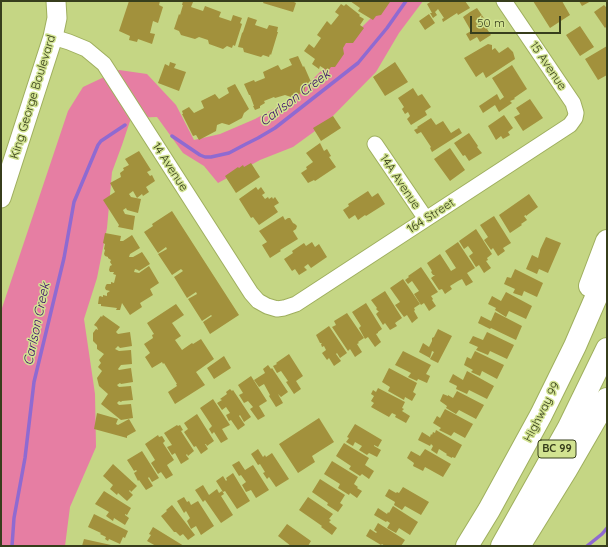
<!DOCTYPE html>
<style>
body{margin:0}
#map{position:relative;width:608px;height:547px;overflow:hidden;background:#c5d684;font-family:Quicksand,sans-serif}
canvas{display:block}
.frame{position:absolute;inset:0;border:2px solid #373e1c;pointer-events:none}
.scale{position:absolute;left:470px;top:16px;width:91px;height:18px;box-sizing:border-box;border:2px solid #373e1c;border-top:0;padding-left:5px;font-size:12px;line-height:14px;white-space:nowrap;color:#373e1c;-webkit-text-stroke:3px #d2e391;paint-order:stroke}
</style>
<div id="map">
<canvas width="608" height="547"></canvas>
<div class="frame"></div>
<div class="scale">50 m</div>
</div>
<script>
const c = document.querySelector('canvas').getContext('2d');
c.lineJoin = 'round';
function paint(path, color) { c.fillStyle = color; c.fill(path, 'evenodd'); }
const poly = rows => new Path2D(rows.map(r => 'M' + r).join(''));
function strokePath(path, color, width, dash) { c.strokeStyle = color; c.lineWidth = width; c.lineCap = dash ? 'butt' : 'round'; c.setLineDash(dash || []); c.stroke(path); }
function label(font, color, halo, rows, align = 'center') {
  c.font = font + ' Quicksand,sans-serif'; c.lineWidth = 3; c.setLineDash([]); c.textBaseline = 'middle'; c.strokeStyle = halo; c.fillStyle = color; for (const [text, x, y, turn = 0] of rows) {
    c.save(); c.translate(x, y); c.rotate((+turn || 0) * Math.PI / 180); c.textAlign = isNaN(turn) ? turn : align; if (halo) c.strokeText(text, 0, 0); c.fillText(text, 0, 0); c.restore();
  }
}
const green = poly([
 [388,1,423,1,399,33,376,72,326,123,293,147,260,160,218,183,204,166,183,153,157,117,131,118,122,145,112,172,107,228,97,278,84,319,95,394,96,447,70,507,65,546,1,546,1,311,68,111,83,87,119,70,147,74,176,105,194,140,220,134,255,119,295,97,321,71,343,46]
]);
const stream = poly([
 [172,136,200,155,205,157,211,157,229,153,246,144,258,138,275,128,358,63,387,28,406,1],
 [12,546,14,518,25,458,34,382,64,258,74,202,98,145,101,141,125,125],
 [587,546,602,534,607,528]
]);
const building = poly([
 [129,1,160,1,159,5,163,7,158,23,153,21,150,33,155,34,152,44,138,39,137,42,129,40,130,36,119,31],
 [183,1,189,1,193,2,191,7,203,11,205,6,221,12,219,17,231,21,233,15,242,18,240,23,242,24,235,46,233,45,232,48,227,46,223,49,209,44,208,40,199,37,195,39,181,35,179,31,174,29,179,14,180,15,183,5,182,5],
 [264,1,292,1,296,3,293,12,263,3],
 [350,1,390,1,390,2,381,15,376,16,373,20,358,11,360,8],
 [432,1,465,1,470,8,458,15,457,13,443,22,442,19,444,18,438,9,435,12,437,15,433,18,430,13,432,13,427,4],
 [533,1,562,1,570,15,550,28],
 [579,1,591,1,582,6],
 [341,4,344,6,346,4,360,15,359,16,364,19,360,25,364,28,353,43,346,43,343,48,344,54,335,67,331,67,328,71,320,66,319,69,312,64,315,59,304,51,309,44,314,48,321,38,317,35,327,21,331,25,339,15,335,12],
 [604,5,607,8,607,26,605,28,594,12],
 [477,8,490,27,487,29,491,35,480,42,477,37,470,41,466,34,471,31,463,17,470,12],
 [429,14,435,23,425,30,419,21],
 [248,17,257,20,255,25,267,29,269,25,278,27,277,32,278,32,271,55,270,54,269,57,263,55,261,57,244,52,243,48,238,47,242,33,243,32],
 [580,26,594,47,580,56,566,35],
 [488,44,492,45,492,50,495,48,499,53,508,47,513,52,515,59,486,78,483,72,476,77,464,58],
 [607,46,607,75,598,80,585,59],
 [298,56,303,67,304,66,311,82,306,85,304,92,291,97,285,95,275,98,274,97,264,101,265,103,260,106,260,108,255,110,253,106,254,106,250,95,249,95,244,84,254,80,255,82,265,78,263,72,278,65,281,70,292,65,289,59],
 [170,62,176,64,174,68,186,72,179,91,158,83,165,64,169,66],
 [395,62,408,82,385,96,373,77],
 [512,65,527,89,514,98,515,99,510,101,512,103,499,112,495,105,483,113,479,106,497,94,500,100,504,97,492,78],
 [235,84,249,109,244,113,242,118,229,125,222,123,217,125,216,131,199,140,196,135,193,136,182,114,183,114,182,111,189,107,194,113,204,108,201,101,215,94,219,99,229,93,227,88],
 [413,88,418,96,422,94,431,107,425,111,427,115,411,125,407,119,410,116,408,112,405,114,402,109,404,107,398,98],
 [530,99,543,118,523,131,514,117,520,114,516,108],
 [504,115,513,128,508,132,510,135,503,139,501,136,496,140,488,126],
 [333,116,341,128,321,141,313,128],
 [431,118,436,125,443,121,451,133,459,128,462,133,432,152,430,148,431,147,421,132,417,134,414,130,418,128,417,127],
 [469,133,478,146,477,147,482,153,469,161,465,155,463,156,454,143],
 [320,143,324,151,327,149,331,156,329,157,336,167,315,181,314,180,308,183,301,173,307,169,306,167,313,162,306,153],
 [450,148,465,170,450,181,434,159],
 [139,151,151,170,147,172,150,176,152,175,155,181,146,187,149,192,143,196,142,194,137,198,133,191,129,194,131,197,141,199,138,213,127,210,126,208,123,210,125,214,135,216,133,230,118,227,119,225,103,200,115,192,110,183,121,177,120,173,124,170,123,168,129,165,125,159],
 [251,163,260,177,236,193,225,176,238,167,239,168,243,165,244,167],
 [256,187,258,190,261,187,265,193,262,195,265,199,268,197,269,199,272,197,273,199,275,197,279,203,274,206,278,212,259,225,253,217,251,218,239,199],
 [368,191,372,197,378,193,385,204,366,216,365,215,358,220,355,215,349,219,343,210,349,206,348,204],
 [529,194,538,207,526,216,526,215,524,216,527,220,521,224,522,225,510,233,499,215],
 [172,211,239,315,210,334,203,322,212,316,211,315,202,321,188,299,197,294,196,292,187,298,174,277,183,271,181,269,172,275,158,254,167,249,166,247,158,253,144,232,153,226,152,224],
 [283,216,285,220,288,218,290,218,293,223,295,224,297,226,296,229,293,231,298,239,280,250,281,251,270,258,262,245,267,242,259,231],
 [494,216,511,243,503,248,505,251,498,256,493,248,491,250,484,240,488,237,480,225],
 [476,229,492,254,487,258,488,260,486,261,491,268,484,273,479,265,476,267,469,256,473,253,468,246,464,249,459,241],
 [105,233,121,236,120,241,123,241,132,235,140,248,130,254,129,257,133,257,142,252,150,264,139,271,138,270,135,269,134,272,139,273,149,266,159,283,150,289,153,295,140,303,142,307,130,315,122,303,120,310,116,310,117,308,101,306,101,304,98,304,99,297,100,296,103,297,103,295,107,296,107,293,110,291,106,290,105,288,106,285,107,284,111,284,111,282,114,283,116,275,113,274,114,272,110,272,109,270,110,266,112,265,110,262,111,260,108,258,108,257,105,256,104,254,105,250,104,249,105,244,103,243],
 [546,237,561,243,548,273,539,269,537,274,526,269,532,255,538,258,540,251,540,250],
 [312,242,315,247,319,244,327,257,311,268,308,264,304,267,307,270,299,275,295,269,292,271,284,259,293,253,292,251,304,243,306,246],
 [458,242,475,268,467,273,473,282,466,286,462,279,458,281,456,277,458,281,450,286,452,289,445,294,442,289,439,290,431,278,435,275,433,275,431,272,432,271,427,263,440,254,451,271,456,268,445,251],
 [421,267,438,292,431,296,433,299,432,300,436,306,429,311,424,303,421,305,414,294,419,291,412,281,408,284,405,280,409,277,408,276],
 [515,269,543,283,537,297,524,291,522,296,513,293,515,289,504,284,507,277,511,278],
 [403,279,420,304,414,308,415,310,414,311,418,318,412,323,407,315,404,317,395,305,400,302,390,288],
 [385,291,402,318,395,323,397,326,390,330,385,323,383,325,376,314,379,311,378,311,376,309,377,308,371,300],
 [506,292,532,306,526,319,509,311,506,317,495,310,496,308,488,304,492,296,501,301],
 [366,303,382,329,378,332,378,333,376,334,381,342,375,347,368,337,365,339,359,328,361,326,352,312],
 [176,304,184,315,172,323,181,336,175,340,182,350,192,343,193,344,201,339,214,359,196,372,205,385,175,404,168,392,177,386,176,384,177,384,164,363,163,364,162,362,152,368,145,357,150,353,144,344,153,338,152,335,154,334,147,323],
 [495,312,522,326,516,340,491,328,490,329,478,323,481,316,491,321],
 [347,313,364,338,358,342,359,343,357,344,362,352,355,357,350,349,348,351,332,327,336,325,334,321],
 [103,315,120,327,116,332,118,334,130,332,132,346,120,348,118,346,115,349,119,351,131,350,132,364,121,365,118,369,119,370,131,368,133,382,121,384,120,383,117,385,119,387,131,386,133,400,122,401,121,402,119,401,117,403,119,405,131,404,133,418,121,420,101,404,108,394,99,386,97,378,102,371,98,367,101,363,99,360,104,354,97,349,97,345,93,341,93,333,96,329,98,330,97,327,94,325,101,316,102,317],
 [329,326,347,353,340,358,337,353,336,354,341,361,334,366,329,358,327,360,322,353,326,350,324,346,322,347,321,344,322,343,320,343,316,335],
 [438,329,452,336,438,363,430,359,434,352,432,351,430,358,419,352,423,343,429,347,432,341,432,338,434,337],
 [487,332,514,345,507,359,490,351,488,355,476,350,478,347,469,343,473,336,483,340],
 [403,351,431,365,426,374,430,376,427,383,418,379,417,381,408,377,411,373,395,365],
 [475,351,504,365,497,379,482,371,480,376,471,372,473,370,464,365,467,357,471,359],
 [289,354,303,376,296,381,301,389,294,394,286,382,288,381,281,371,277,373,273,366,277,364,276,363],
 [224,356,231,368,214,379,207,368],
 [268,365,271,369,272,368,288,392,281,397,278,394,283,403,276,407,269,396,270,395,264,384,259,387,254,380,265,373,263,369],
 [389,368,417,383,413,392,416,394,412,401,405,397,404,400,388,391,390,387,382,382],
 [467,371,494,386,487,399,469,390,467,394,456,389,457,386,449,382,453,374,463,380],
 [251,376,267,401,259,406,265,416,258,420,250,409,253,407,248,401,244,403,239,395,243,393,238,385],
 [378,388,405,402,402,408,404,409,402,411,410,416,406,423,395,417,396,415,392,413,389,417,371,407,374,403,371,401,374,396,371,394,373,390,376,392],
 [230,389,232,391,233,390,251,417,244,422,240,415,239,416,245,425,238,430,231,420,229,421,226,415,230,413,226,407,222,410,217,403,222,400,220,399,227,394,226,392],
 [457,391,484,405,476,419,459,410,456,414,446,408,447,406,440,401,443,394,448,396,448,395,453,398],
 [213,399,230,425,222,429,228,439,221,443,214,432,212,434,209,429,212,426,200,408],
 [445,409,473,424,465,438,454,432,451,436,439,430,441,428,433,423,437,416,440,418],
 [97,413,118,419,116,424,118,425,129,419,136,431,127,436,127,438,94,429],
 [197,414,214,441,207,446,206,444,205,444,208,449,201,454,196,446,194,447,184,432,188,429,184,423],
 [319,418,334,442,312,456,315,462,298,473,279,444],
 [355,424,382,440,378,447,374,445,374,446,381,450,377,457,369,453,367,455,359,450,362,446,355,442,353,446,346,442,349,438,347,437],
 [177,425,178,426,180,425,183,430,181,431,194,451,188,456,187,454,186,455,189,459,181,464,175,453,172,455,167,447,172,445,164,433],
 [436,430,462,445,455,458,452,457,452,458,446,455,447,454,439,449,437,454,431,450,433,446,431,444,430,446,418,440,422,432,430,437,431,434,432,435,433,432,435,433],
 [158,435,159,437,162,436,165,441,163,443,174,460,167,465,173,475,166,479,161,472,158,474,151,463,155,460,145,444],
 [344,443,369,458,365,465,374,471,369,479,362,474,360,476,349,469,351,466,336,456],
 [258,449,263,457,265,455,266,457,272,453,289,479,276,487,269,477,267,479,263,473,265,472,260,464,258,465,251,454],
 [425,449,451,464,443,477,425,467,423,471,413,466,414,463,407,458,411,451,420,456],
 [142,451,159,478,152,482,149,477,148,478,153,486,146,490,139,480,138,481,134,473,137,471,136,470,134,471,127,460],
 [239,461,245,470,253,465,269,490,256,498,251,490,246,492,242,485,246,482,241,475,239,476,232,465],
 [332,461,358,477,354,484,358,487,357,488,362,491,357,498,350,493,349,495,338,488,340,484,324,474],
 [113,464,137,486,131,492,130,490,129,491,133,495,127,501,118,493,117,495,110,489,113,485,103,476],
 [233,473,250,501,237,509,225,491,223,492,216,481,223,476,226,481,227,480,226,478],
 [320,479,345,495,340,503,343,505,338,512,327,505,328,503,312,492],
 [203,485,209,495,217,489,219,493,222,491,224,494,221,496,233,515,221,523,205,500,203,502,195,490],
 [403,487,429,502,421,515,405,506,402,510,394,505,395,502,385,496,389,489,396,493,397,492,399,493],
 [104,491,131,508,127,515,125,514,125,515,129,518,125,525,114,518,113,521,106,516,109,512,95,504],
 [184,497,187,502,189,501,191,505,198,501,214,526,201,535,196,526,191,529,187,521,190,518,186,511,184,513,177,501],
 [308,497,333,514,329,519,331,520,329,522,337,528,332,535,321,527,322,526,299,510],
 [172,505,195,535,188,540,183,534,180,536,176,532,174,532,161,516,167,511,166,510],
 [393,506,418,522,410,535,399,528,396,533,387,528,390,523,387,521,386,522,374,515,378,508,387,514,388,512,389,513],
 [94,514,128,531,125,538,123,537,120,544,109,539,108,541,105,539,106,537,100,534,101,533,88,527],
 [378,523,405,540,401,546,385,546,382,544,381,545,366,536,370,529,376,533,377,532,374,530],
 [287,524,311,541,308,546,291,546,278,536],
 [153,527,184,546,156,546,147,541,151,535,149,534],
 [84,539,111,545,111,546,82,546]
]);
const minor = poly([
 [53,37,69,42,86,49,104,64,251,293,258,301,267,306,277,309,284,308,296,304,570,125,575,118,576,113,573,103,504,1],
 [375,144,426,219]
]);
const major = poly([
 [1,198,53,37,57,18,56,1]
]);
const highway = poly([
 [590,286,607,241],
 [467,546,489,510,541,415,575,346,607,272],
 [502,546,568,429,607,349],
 [519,546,566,470,607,399]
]);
const shields = [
 [557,449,38]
];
const shieldNames = [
 ["BC 99",557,449]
];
const streetNames = [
 ["15 Avenue",548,66,56],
 ["King George Boulevard",33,97,-73],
 ["14 Avenue",170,167,57],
 ["14A Avenue",400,182,56],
 ["164 Street",431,216,-33],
 ["Highway 99",542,412,-63]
];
const waterNames = [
 ["Carlson Creek",295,98,-37],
 ["Carlson Creek",37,324,-78]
];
paint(green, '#e67ea3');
strokePath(stream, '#8f6ad1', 3.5);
paint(building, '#a2913c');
strokePath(minor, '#9faf5e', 17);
strokePath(major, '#9faf5e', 21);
strokePath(highway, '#9faf5e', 24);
strokePath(minor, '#fff', 15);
strokePath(major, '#fff', 19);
strokePath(highway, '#fff', 22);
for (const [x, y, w] of shields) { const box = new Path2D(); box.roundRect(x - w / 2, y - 9, w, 18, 3); c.fillStyle = '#d2e391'; c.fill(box); strokePath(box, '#373e1c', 1); }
label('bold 11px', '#373e1c', null, shieldNames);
label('12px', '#373e1c', '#d2e391', streetNames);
label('italic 13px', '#39096a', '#d2e391', waterNames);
</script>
